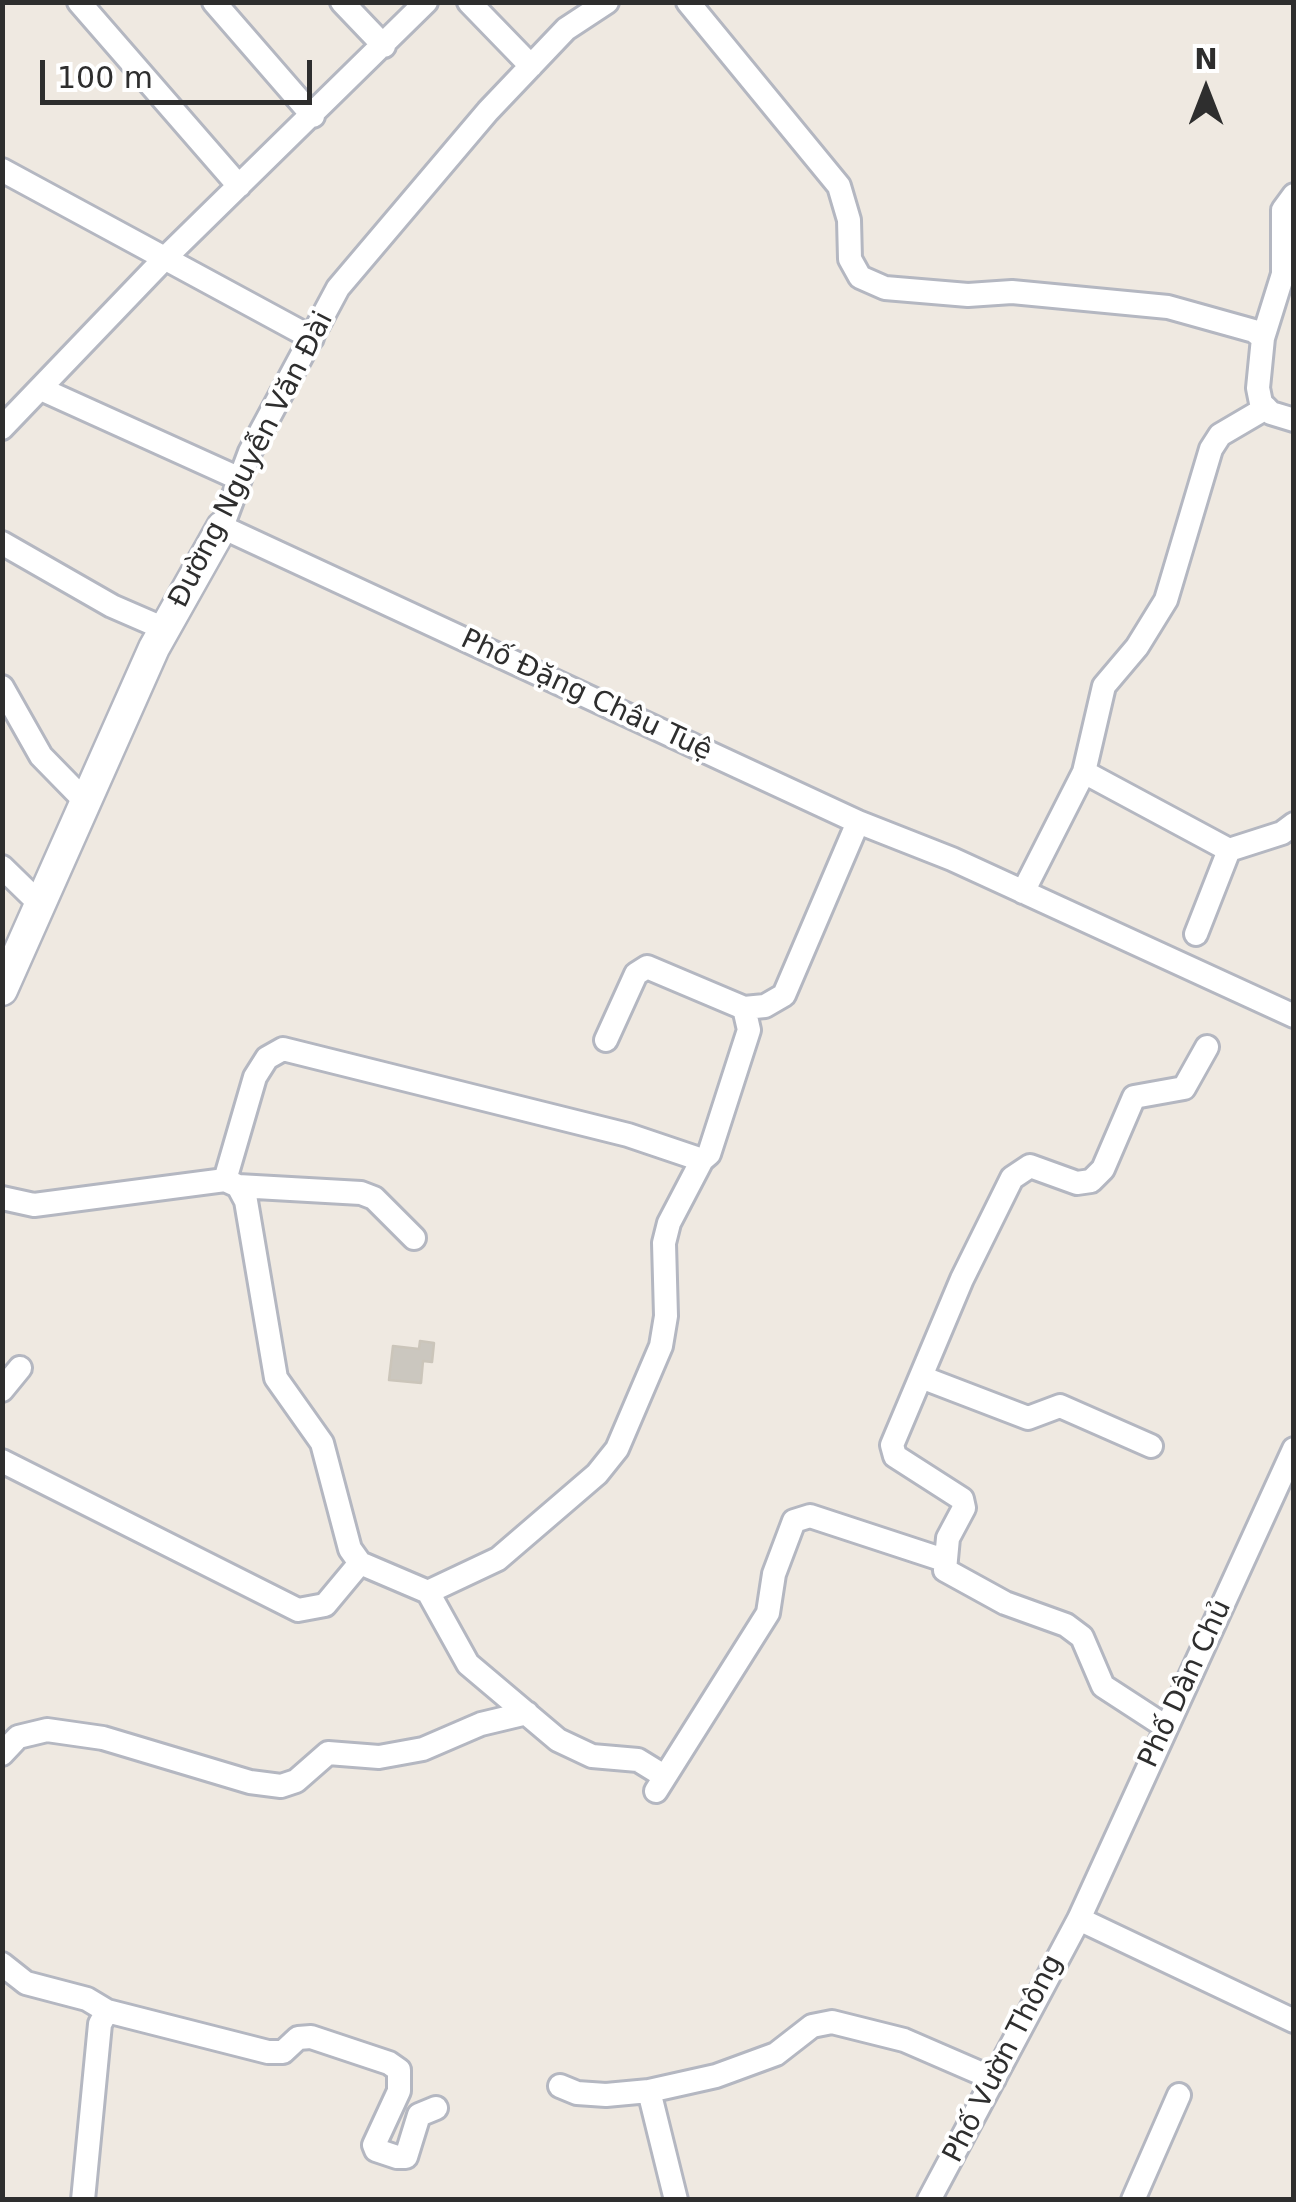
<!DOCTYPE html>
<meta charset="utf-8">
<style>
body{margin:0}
#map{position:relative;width:1296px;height:2202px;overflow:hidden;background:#efe9e1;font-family:"DejaVu Sans",sans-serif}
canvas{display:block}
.frame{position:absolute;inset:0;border:5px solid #2e2e2e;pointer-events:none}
.north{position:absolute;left:1156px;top:40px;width:100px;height:100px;-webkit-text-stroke:8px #fff;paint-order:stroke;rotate:0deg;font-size:28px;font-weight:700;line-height:40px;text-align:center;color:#2e2e2e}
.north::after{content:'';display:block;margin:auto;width:35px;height:45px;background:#2e2e2e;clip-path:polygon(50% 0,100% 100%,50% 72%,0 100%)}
.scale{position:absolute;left:40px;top:60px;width:272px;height:45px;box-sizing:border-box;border:5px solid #2e2e2e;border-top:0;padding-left:12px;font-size:30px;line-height:35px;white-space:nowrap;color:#2e2e2e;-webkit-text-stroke:8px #fff;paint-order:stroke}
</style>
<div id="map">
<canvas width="1296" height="2202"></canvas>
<div class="frame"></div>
<div class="north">N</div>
<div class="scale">100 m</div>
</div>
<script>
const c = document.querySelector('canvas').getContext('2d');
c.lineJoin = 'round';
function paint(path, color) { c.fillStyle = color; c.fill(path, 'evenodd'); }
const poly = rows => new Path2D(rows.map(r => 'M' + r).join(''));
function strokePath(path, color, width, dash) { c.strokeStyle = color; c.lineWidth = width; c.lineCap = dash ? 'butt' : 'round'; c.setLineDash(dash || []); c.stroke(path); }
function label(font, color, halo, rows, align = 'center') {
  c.font = font + ' "DejaVu Sans",sans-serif'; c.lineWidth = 8; c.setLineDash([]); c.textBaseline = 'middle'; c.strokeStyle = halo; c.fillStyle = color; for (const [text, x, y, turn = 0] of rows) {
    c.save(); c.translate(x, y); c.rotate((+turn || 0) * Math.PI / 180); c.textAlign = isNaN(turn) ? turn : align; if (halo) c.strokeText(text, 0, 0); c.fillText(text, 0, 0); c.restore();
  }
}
const building = poly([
 [420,1341,434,1343,432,1362,423,1361,421,1383,389,1380,393,1346,419,1349,420,1341]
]);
const street = poly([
 [79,2,239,186],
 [214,2,313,116],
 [342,2,384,46],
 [469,2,531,66],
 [607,2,566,29,488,111,338,288,250,452,222,527,858,822,952,859,1294,1016],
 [688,2,839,186,849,220,850,259,860,277,885,288,968,295,1012,292,1168,307,1254,331,1263,338,1258,388,1261,403,1271,413,1294,420],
 [2,170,312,338],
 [1263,338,1283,274,1283,210,1294,195],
 [41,389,240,479],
 [1266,408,1220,435,1211,449,1166,600,1137,647,1104,686,1084,772,1229,850,1282,833,1294,824],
 [2,428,165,258,426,2],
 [2,543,112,606,165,629],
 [2,687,41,756,85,801],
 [2,867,40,904],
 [1023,892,1084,772],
 [1196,934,1229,850],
 [744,1008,765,1006,784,995,858,822],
 [225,1180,255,1077,267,1058,283,1049,628,1135,702,1160,709,1154,749,1030,744,1008,647,967,636,974,606,1040],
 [238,1186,361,1193,374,1198,414,1238],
 [2,1198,34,1205,225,1180,238,1186,246,1201,276,1378,322,1443,350,1549,360,1563,428,1592,468,1664,558,1740,592,1756,638,1760,664,1776],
 [921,1377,1028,1418,1060,1406,1151,1446],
 [2,1390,20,1368],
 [2,1461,298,1610,325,1605,360,1563],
 [428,1592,498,1559,597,1474,617,1449,661,1346,666,1316,664,1243,669,1223,702,1160],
 [1166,1727,1103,1686,1082,1637,1066,1625,1005,1603,945,1570,948,1538,964,1508,962,1499,895,1456,892,1445,962,1279,1012,1178,1030,1166,1077,1183,1091,1181,1103,1169,1134,1097,1184,1088,1207,1047],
 [2,1754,18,1737,47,1730,103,1738,250,1782,281,1786,296,1781,328,1753,379,1757,423,1749,481,1724,527,1713],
 [656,1791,768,1613,774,1574,794,1521,810,1516,944,1560],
 [1079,1919,1294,2021],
 [2,1964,26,1983,87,1999,107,2011],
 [560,2086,577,2093,606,2095,649,2091,716,2076,776,2054,812,2026,832,2022,904,2040,994,2079],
 [649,2091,676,2200],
 [83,2200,100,2024,107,2011,268,2052,283,2052,298,2038,311,2037,389,2063,399,2070,399,2091,374,2145,376,2150,397,2157,406,2157,419,2115,436,2108],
 [929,2200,1079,1919,1294,1449],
 [1133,2200,1179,2095]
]);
const secondary = poly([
 [2,990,154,648,222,527]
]);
const streetNames = [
 ["Đường Nguyễn Văn Đài",252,460,-63],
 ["Phố Đặng Châu Tuệ",586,696,25],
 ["Phố Dân Chủ",1186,1684,-65],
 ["Phố Vườn Thông",1004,2059,-63]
];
paint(building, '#cbc7bf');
strokePath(building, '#cbc5ba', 2.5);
strokePath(street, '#b4b7c1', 28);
strokePath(secondary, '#b4b7c1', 35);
strokePath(street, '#fff', 22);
strokePath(secondary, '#fff', 30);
label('28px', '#2e2e2e', '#fff', streetNames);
</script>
